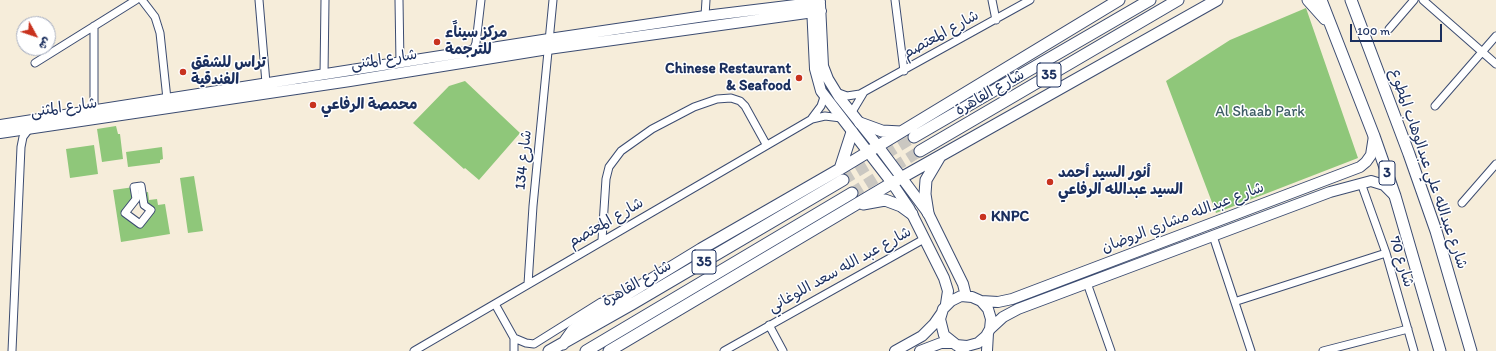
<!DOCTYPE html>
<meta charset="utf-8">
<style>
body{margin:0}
#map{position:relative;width:1496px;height:351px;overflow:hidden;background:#f6edda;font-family:Itim,"Playpen Sans Arabic",sans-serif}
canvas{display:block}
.north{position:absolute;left:16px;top:16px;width:40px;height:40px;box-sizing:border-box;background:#fff;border:1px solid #a4acbf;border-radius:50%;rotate:130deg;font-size:11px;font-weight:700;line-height:16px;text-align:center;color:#1b2f5e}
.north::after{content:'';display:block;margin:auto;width:14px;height:18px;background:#c8321e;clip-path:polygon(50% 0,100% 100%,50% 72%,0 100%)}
.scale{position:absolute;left:1350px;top:24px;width:92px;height:18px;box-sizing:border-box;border:2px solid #1b2f5e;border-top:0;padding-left:5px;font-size:12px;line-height:14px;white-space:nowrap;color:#1b2f5e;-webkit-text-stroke:3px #fff;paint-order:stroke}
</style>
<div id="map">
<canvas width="1496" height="351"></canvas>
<div class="north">ش</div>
<div class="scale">100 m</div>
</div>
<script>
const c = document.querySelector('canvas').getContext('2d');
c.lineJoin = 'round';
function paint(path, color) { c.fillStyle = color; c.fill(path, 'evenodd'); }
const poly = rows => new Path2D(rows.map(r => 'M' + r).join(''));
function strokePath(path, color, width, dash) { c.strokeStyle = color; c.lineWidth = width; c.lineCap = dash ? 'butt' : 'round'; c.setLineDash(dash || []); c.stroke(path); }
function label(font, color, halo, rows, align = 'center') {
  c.font = font + ' Itim,"Playpen Sans Arabic",sans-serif'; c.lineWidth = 3; c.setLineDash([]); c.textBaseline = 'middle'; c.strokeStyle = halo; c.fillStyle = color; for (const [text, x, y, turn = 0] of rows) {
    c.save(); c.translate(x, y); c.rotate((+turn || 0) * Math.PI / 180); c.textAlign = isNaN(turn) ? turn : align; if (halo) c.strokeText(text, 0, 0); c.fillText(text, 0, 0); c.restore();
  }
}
const green = poly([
 [1306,8,1358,158,1216,213,1166,81,1230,40],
 [465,81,520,133,479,180,465,168,464,169,413,123,449,86],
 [116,126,118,134,120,134,123,159,102,162,97,129],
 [94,145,98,174,70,178,66,149],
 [162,147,163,159,160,160,160,163,128,167,126,152],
 [194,176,203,231,188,233,180,178],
 [134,187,136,199,125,213,140,224,151,210,144,205,142,193,148,192,149,200,157,199,158,205,165,204,170,234,121,242,113,190]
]);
const primaryTunnel = poly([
 [843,180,914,137],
 [852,193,920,151]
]);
const street = poly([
 [142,0,155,17,160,33,167,99],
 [259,0,266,83],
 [399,0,400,63],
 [895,0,904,71],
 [992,0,996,20],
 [1423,0,1496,64],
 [705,16,706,0],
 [1389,29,1414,0],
 [473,51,476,43,481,0],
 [35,63,136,0],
 [324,75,325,0],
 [836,92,847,96,860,94,1030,0],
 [1435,106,1496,36],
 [94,111,94,26],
 [852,112,864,92],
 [812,118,821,106,824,97],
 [1361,183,1386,253,1414,351],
 [141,186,144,205,151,210,140,224,125,213,136,199,134,187,141,186],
 [1462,203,1496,164],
 [1213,236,1251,351],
 [602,240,606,179,609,167,621,151,652,129,694,107,717,99,731,98,740,101,745,106,766,144],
 [1087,283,1111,351],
 [528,284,533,206,553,0],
 [1237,301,1386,253],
 [495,304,514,338,514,351],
 [769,325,783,351],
 [514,338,526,343,534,344,601,302,619,297],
 [12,351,21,147,23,137,29,129],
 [414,351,812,119,825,116,841,118],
 [724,351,924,239],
 [1323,351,1408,329]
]);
const secondary = poly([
 [820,4,823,66,828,79,839,97,878,146,928,213,963,284,966,296],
 [812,6,815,69,821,91,892,183,909,208,944,278,948,291,946,304],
 [0,125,549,39,705,16,820,2],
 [0,133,350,81,548,49,821,11],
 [981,301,998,302,1012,299,1360,167,1366,162,1371,155,1374,136],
 [990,329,1003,317,1018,309,1330,192,1371,181,1384,185,1395,196],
 [956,345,967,346,978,343,986,336,990,329,991,319,988,309,981,301,972,297,961,296,951,301,943,309,940,319,944,335,964,351],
 [895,351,922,336,934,324,941,314],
 [920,351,941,343,952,343],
 [987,351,988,333]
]);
const primary = poly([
 [1308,0,1325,19],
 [1321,0,1374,136,1395,196,1440,351],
 [1351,0,1409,154,1436,231,1471,351],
 [860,123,882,131,901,132],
 [914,137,1150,0],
 [920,151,1178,0],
 [840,169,852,132],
 [863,204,885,200,901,206,912,214],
 [928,213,925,194,926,180,939,158],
 [563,344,573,330,583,321,701,249,840,169,1119,0],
 [549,351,632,304,843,180],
 [586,351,852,193],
 [609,351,892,183,1217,0]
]);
const markers = [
 [437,42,4,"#c8321e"],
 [183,72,4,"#c8321e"],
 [799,78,4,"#c8321e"],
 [313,105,4,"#c8321e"],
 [1050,182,4,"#c8321e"],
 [983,217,4,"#c8321e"]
];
const shields = [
 [1049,75,24],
 [1387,173,16],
 [704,262,24]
];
const shieldNames = [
 ["35",1049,75],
 ["3",1387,173],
 ["35",704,262]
];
const poiNames = [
 ["مركز سيناًء",445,33],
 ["للترجمة",445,50],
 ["تراس للشقق",191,63],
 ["الفندقية",191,80],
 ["Chinese Restaurant",791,69,"right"],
 ["& Seafood",791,86,"right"],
 ["محمصة الرفاعي",321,105],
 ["أنور السيد أحمد",1058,173],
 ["السيد عبدالله الرفاعي",1058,190],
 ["KNPC",991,217]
];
const streetNames = [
 ["شارع المعتصم",941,35,-29],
 ["شارع المثنى",384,60,-9],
 ["شارع القاهرة",990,93,-30],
 ["شارع المثنى",64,108,-8],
 ["شارع 134",524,160,-84],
 ["شارع عبدالله علي عبدالوهاب المطوع",1428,169,71],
 ["شارع عبدالله مشاري الروضان",1183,218,-21],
 ["شارع المعتصم",606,223,-30],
 ["شارع 70",1401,262,73],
 ["شارع عبد الله سعد اللوغاني",840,270,-29],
 ["شارع القاهرة",637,284,-30]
];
const parkNames = [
 ["Al Shaab Park",1260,112]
];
paint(green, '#8fc77a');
strokePath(primaryTunnel, '#cac7c1', 11, [11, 5.5]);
strokePath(street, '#3c4c71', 9);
strokePath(secondary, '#3c4c71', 12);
strokePath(primary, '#3c4c71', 13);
strokePath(street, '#fff', 7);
strokePath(secondary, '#fff', 10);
strokePath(primary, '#fff', 11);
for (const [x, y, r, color] of markers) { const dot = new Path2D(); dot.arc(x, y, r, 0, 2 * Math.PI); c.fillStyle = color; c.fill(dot); strokePath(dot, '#fff', 1.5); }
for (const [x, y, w] of shields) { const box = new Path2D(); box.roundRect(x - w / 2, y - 12, w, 24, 3); c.fillStyle = '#fff'; c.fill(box); strokePath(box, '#1b2f5e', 1); }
label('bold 14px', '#1b2f5e', null, shieldNames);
label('bold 15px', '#1b2f5e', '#fff', poiNames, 'left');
label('15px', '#1b2f5e', '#fff', streetNames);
label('15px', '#3e5d66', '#fff', parkNames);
</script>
